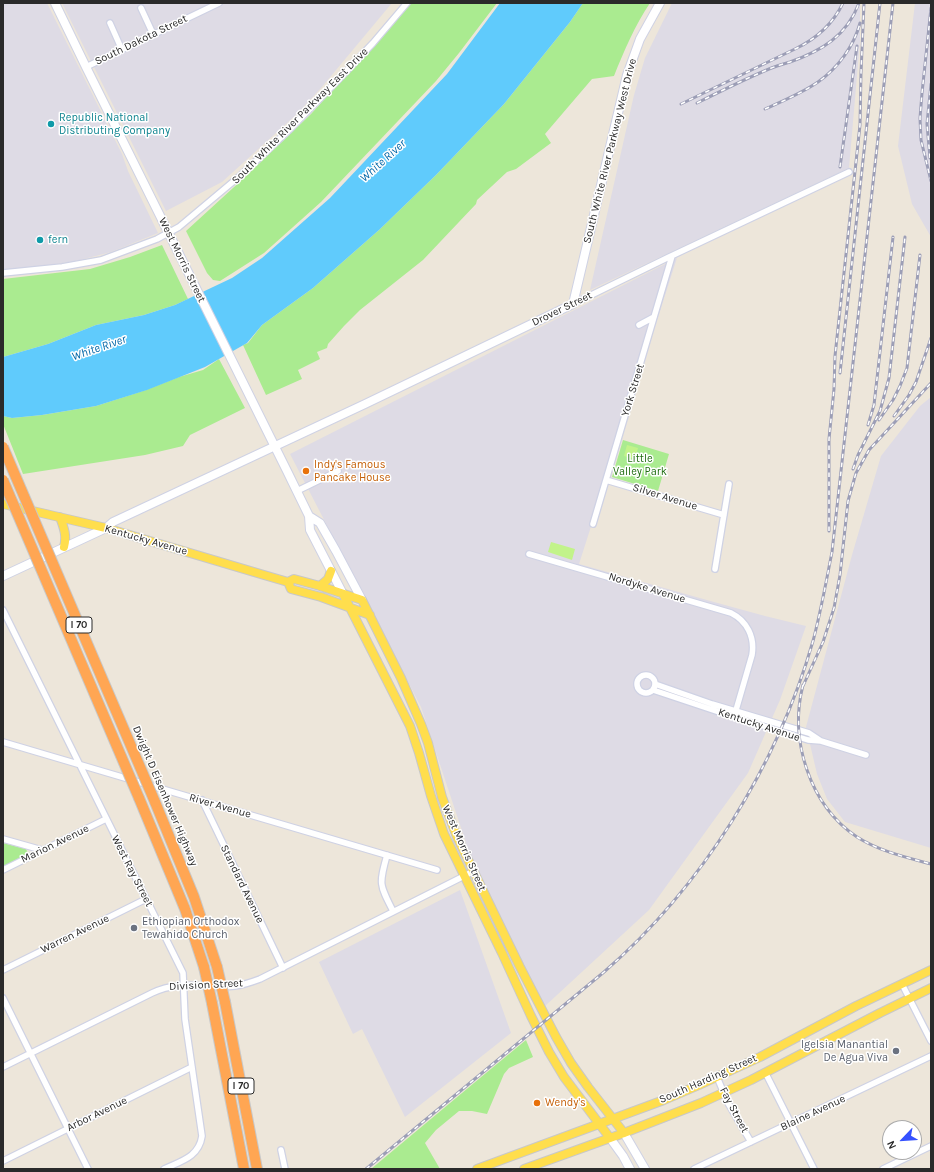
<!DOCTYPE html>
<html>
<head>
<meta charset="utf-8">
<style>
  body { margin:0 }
  #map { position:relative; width:934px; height:1172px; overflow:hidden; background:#ede6da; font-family:Karla,sans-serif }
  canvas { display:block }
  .frame { position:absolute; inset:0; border:4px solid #2a2a2a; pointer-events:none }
  .north { position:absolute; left:882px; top:1120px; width:40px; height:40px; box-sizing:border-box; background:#fff; border:1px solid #aaa; border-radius:50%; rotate:245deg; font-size:11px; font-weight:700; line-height:16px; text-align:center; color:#2a2a2a }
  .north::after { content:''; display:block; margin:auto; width:14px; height:18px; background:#3551ff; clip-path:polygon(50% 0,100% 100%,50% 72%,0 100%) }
</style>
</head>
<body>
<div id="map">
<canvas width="934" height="1172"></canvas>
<div class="frame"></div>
<div class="north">N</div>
</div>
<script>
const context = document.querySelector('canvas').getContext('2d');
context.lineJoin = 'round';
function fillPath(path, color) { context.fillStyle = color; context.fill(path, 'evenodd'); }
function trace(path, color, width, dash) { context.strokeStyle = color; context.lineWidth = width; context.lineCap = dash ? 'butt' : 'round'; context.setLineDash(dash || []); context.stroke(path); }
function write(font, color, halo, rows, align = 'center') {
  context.font = font + ' Karla,sans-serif'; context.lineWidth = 3; context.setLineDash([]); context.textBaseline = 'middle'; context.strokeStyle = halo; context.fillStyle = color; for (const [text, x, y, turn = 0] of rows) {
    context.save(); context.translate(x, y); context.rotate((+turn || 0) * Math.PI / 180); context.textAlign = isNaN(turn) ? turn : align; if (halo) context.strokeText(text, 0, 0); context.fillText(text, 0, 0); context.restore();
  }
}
fillPath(new Path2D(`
  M3,3h44l75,151 6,17 30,62 -47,19 -35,9 -73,11z
  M62,3h330l-71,85 -24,26 -75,68 -56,29z
  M672,3h188v38l-11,127 -259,122 44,-195 11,-37z
  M915,3h16v234l-19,-33 -14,-58z
  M677,258l-98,306 135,38 51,14 41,10 -26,74 -32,73 -99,137 -105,97 -76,-158 -47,-142 -131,-253z
  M931,397v451l-86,-26 -18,-23 -10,-25 -11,-47 46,-172 29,-99 39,-50z
  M460,890l51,143 -106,84 -43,-88 -9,5 -34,-72z`), '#dedbe5');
fillPath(new Path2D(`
  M411,3h86l-38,50 -23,28 -115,121 -57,51 -44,28 -7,-1 -6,-7 -21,-42 59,-54 66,-63z
  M583,3h67c-15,22 -26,48 -36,73l-22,3 -47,55 6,9 -35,26 -9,3 -30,28 -1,4 -53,56 -63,50 -16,16 -16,18 -1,4 -10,4 3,7 -22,11 4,9 -36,16 -23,-50 5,-2 14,-18 51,-37 66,-58 57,-55 68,-71 66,-82z
  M162,245l26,54 -13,6 -31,10 -48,10 -48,19 -45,13v-78l87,-10 40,-12z
  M219,359l26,49 -55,27 -7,11 -38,9 -122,19 -20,-50v-8l9,2 30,-3 54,-9 50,-16 33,-13 24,-7z
  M623,440l46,14 -11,37 -46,-14z
  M3,843l23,6 2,4 -1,2 -24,12z
  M526,1040l7,17 -24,11 -5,6 -17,40 -15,-3h-13l-23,19 -11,13 15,26h-69l109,-91z`), '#aaeb90');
fillPath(new Path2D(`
  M627,445l11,3 -3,11 -11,-3z
  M551,542l24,7 -3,11 -24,-8z`), '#c2f38a');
fillPath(new Path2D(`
  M500,3h83l-13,19 -66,82 -68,71 -57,55 -66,58 -51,37 -15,18 -42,24 -58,23 -51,16 -54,9 -30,3 -9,-2v-59l45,-13 48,-19 48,-10 31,-10 57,-27 30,-20 68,-60 117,-124z`), '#60cbfc');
const street = new Path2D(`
  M141,8l12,26
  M110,23l12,27
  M86,67l133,-64
  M3,273l59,-6 39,-7 56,-21 22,-12 62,-52 50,-47 46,-47 36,-38 34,-40
  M573,304l94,-46 182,-86
  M639,325l15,-8
  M606,480l118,35
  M297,491l41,-20
  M593,524l79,-268
  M529,554l202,59c16,8 24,24 21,42l-18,62
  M715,569l14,-85
  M3,610l180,363 2,46 17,117c-3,21 -21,25 -38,33
  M637 684a9 9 0 1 1 18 0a9 9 0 1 1-18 0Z
  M655,684l57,20 97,29 12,8
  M653,690l69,23 86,27 13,1 45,14
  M3,742l434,128
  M202,800l81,168
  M3,839l39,11
  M387,855c-8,29 -8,29 6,56
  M3,870l103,-51
  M3,970l143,-71
  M902,984l29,57
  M3,998l85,171
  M3,1067l149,-74c29,-14 53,-4 83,-7 9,-1 17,-4 25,-7l214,-108
  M765,1072l49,97
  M717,1077l11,26 23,39
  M281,1150l4,19
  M3,1161l189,-94
  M694,1169l237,-113
  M883,1169l48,-23`);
const secondary = new Path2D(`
  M55,3l31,64 201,404 22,45 1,14 33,64
  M309,516l11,7 16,28 26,49
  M3,576l103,-48 7,-6 252,-118 208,-100 54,-229 13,-36 20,-36
  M624,1133l21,36
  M610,1138l13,18 7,13`);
const primary = new Path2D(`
  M3,504l103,24 158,47 24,7 3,7 30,8 49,18
  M60,517c4,11 7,19 4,30
  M288,582l6,-3 26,7 42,14 39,78 20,46 7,19 14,54 15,40 63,130 36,70 15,26 17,24 36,46
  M320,586l8,-7 3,-8
  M343,594l67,132 9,27 12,43 13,38 58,119 29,63 18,36 15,25 46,61
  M477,1169l187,-69 35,-15 61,-28 96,-51 75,-36
  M524,1169l100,-36 77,-30 50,-23 129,-67 51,-25`);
const highway = new Path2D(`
  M139,798l46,111 19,58
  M155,802l39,95 23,70
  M225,1002l32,167
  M212,1003l32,166`);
trace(street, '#cfd2e4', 8);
trace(secondary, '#cfd2e4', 10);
trace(primary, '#c8c8c8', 10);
trace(highway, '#c8c8c8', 12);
trace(street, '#fff', 5.5);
trace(secondary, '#fff', 8);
trace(primary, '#ffde4d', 8);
trace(highway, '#ffa653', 10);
const rail = new Path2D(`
  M931,8l-9,85 -2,25 1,22 10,41
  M697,103c24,-12 48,-24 72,-34 7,-3 14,-5 21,-7 31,-11 57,-26 69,-59
  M681,104l114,-55c21,-10 38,-25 48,-46
  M765,109c18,-8 37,-16 53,-27 20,-14 36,-36 42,-59
  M930,158l-3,-34 4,-40
  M840,167l17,-121
  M840,373l40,-370
  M894,416l15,-21 7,-13 15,-44
  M879,420l14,-20 7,-14 7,-18 13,-113
  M868,425l6,-20 19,-168
  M853,469l5,-14 22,-44 9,-33 16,-141
  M829,531v-92l5,-50 1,-33 25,-231 1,-52 3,-70
  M803,685c-14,54 6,120 54,152 22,14 48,20 74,27
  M803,686l20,-44 11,-34 6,-33 8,-74 8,-28 13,-23 62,-67
  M366,1169l238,-197c98,-85 173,-206 209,-331 8,-30 13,-59 19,-89l61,-549`);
trace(rail, '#9c9eb6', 3);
trace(rail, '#fff', 1.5, [4.5]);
const highwayBridge = new Path2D(`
  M3,447l152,355
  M3,480l136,318
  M204,967l8,36
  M217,967l8,35`);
trace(highwayBridge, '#c8c8c8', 12, []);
trace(highwayBridge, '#ffa653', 10);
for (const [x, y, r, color] of [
  [51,124,4,"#0f9aa8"],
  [40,240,4,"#0f9aa8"],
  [306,471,4,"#e8710a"],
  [134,928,4,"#6b7280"],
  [896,1051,4,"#6b7280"],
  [537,1103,4,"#e8710a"]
]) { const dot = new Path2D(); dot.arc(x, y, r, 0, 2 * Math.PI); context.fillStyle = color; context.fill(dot); trace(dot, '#fff', 1.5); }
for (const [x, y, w] of [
  [79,625,26],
  [241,1086,26]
]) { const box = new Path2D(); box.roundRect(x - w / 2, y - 8, w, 16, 3); context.fillStyle = '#fff'; context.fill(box); trace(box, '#2a2a2a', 1); }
write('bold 10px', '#2a2a2a', null, [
  ["I 70",79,625],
  ["I 70",241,1086]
]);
write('11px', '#2a2a2a', '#fff', [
  ["South Dakota Street",141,40,-26],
  ["South White River Parkway East Drive",300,116,-45],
  ["South White River Parkway West Drive",610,151,-76],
  ["West Morris Street",182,260,64],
  ["Drover Street",562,309,-26],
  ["York Street",633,390,-73],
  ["Silver Avenue",665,497,17],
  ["Kentucky Avenue",146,540,16],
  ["Nordyke Avenue",647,588,17],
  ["Kentucky Avenue",759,725,18],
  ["Dwight D Eisenhower Highway",165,796,67],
  ["River Avenue",220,806,16],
  ["Marion Avenue",55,844,-26],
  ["West Morris Street",464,848,66],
  ["West Ray Street",132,871,63],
  ["Standard Avenue",242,884,64],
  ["Warren Avenue",75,934,-26],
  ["Division Street",206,985,-3],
  ["South Harding Street",708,1079,-24],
  ["Fay Street",734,1110,62],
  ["Blaine Avenue",813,1113,-25],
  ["Arbor Avenue",97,1114,-26]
]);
write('11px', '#0d838f', '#fff', [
  ["Republic National",59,118],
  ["Distributing Company",59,131],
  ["fern",48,240]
], 'left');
write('11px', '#216e12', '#fff', [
  ["Little",640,459],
  ["Valley Park",640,472]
]);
write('11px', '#c56008', '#fff', [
  ["Indy's Famous",314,465],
  ["Pancake House",314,478],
  ["Wendy's",545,1103]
], 'left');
write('11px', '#5b616d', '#fff', [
  ["Ethiopian Orthodox",142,922],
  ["Tewahido Church",142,935],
  ["Igelsia Manantial",888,1045,"right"],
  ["De Agua Viva",888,1058,"right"]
], 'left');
write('italic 12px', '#0066a7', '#fff', [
  ["White River",383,161,-42],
  ["White River",99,348,-19]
]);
</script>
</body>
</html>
